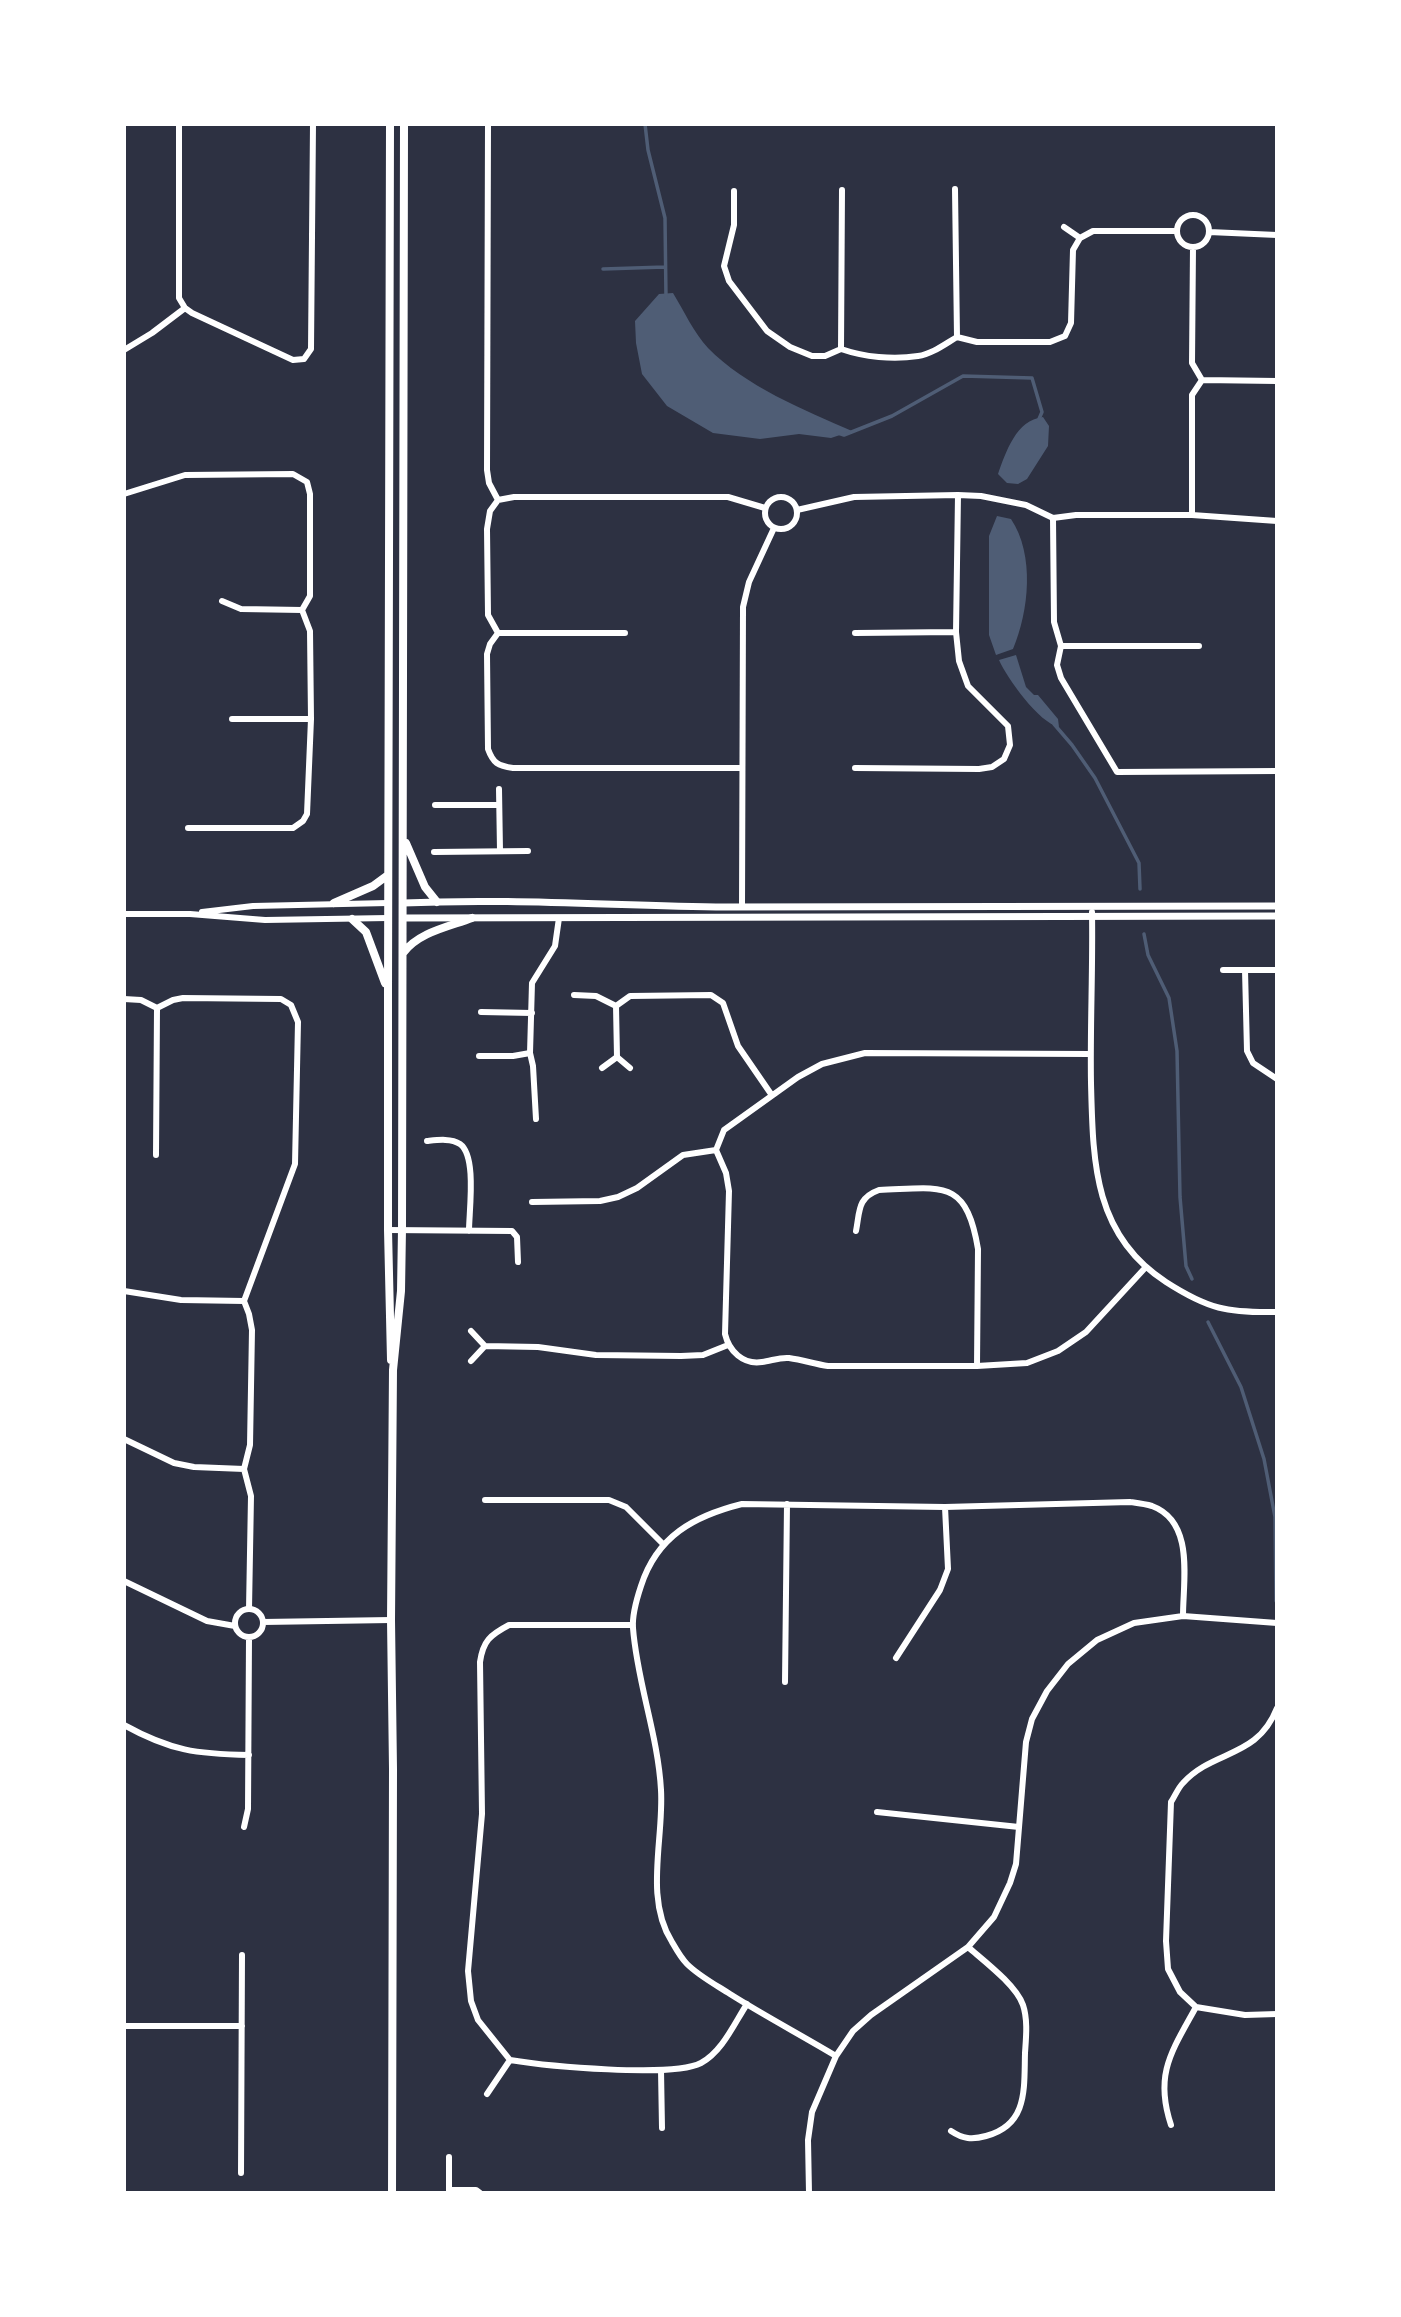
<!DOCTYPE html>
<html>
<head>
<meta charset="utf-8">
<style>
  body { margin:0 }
  #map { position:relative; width:1401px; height:2317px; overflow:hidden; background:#2d3142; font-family:Helvetica,sans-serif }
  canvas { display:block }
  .frame { position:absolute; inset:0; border:126px solid #fff; pointer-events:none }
</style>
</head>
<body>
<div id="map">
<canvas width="1401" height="2317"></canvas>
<div class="frame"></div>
</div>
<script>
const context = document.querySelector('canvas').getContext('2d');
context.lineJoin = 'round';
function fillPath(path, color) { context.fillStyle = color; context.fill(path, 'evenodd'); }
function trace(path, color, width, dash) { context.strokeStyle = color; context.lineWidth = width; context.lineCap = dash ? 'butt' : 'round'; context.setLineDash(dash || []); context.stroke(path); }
fillPath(new Path2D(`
  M673,293c11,18 21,40 35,55 37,38 96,62 144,83l-21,7 -32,-4 -39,5 -47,-6 -46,-27 -25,-32 -6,-31 -1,-22 24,-27z
  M1043,417l6,9 -1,20 -21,33 -9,5 -11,-1 -9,-9c8,-22 18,-54 45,-57z
  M997,516l14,3c24,36 18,92 2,130l-17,6 -7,-20v-99z
  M1016,655l10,32 8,8h4l20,24 1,8c-20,-4 -52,-49 -60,-67z`), '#4f5d75');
trace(new Path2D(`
  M645,124l3,26 17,68 1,80
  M603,269l62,-2
  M838,433l6,2 48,-19 71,-40 69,2 10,34 -3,7
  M1054,724l18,21 23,33 44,85 1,26
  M1144,934l4,21 21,43 8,53 3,146 6,69 6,13
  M1208,1322l33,65 23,72 11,58 1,84`), '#4f5d75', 3.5);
trace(new Path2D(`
  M179,124v174l6,10 7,5 101,47 11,-1 7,-10 2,-225
  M488,124l-1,346 2,13 9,17
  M955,189l2,148
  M734,191v34l-10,41 5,15 38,50 23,16 22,9h13l16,-7
  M1177 231a16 16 0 1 1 32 0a16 16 0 1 1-32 0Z
  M1064,227l16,11
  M1209,232l68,3
  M841,349c23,8 52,11 77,7 14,-2 27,-12 39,-19l20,5h73l15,-6 6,-13 2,-73 7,-12 13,-7h84
  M841,349l1,-159
  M124,350l28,-17 33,-25
  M1202,380l75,1
  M124,494l61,-19 108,-1 14,8 3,12v102l-8,14 8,21 1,88 -4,95 -4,7 -10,7h-105
  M765 513a16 16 0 1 1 32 0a16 16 0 1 1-32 0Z
  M797,510l57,-13 104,-2 23,1 45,9 27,13 23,-3h116l85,6
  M1192,515v-120l10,-15 -10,-17 1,-116
  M1053,518l1,104 7,24 -4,19 4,13 56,94 160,-1
  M222,601l19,8 61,1
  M498,633h127
  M855,633l101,-1
  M1061,646h138
  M232,719h79
  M742,768h-229c-15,-2 -20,-5 -25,-19l-1,-95 3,-10 8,-11 -10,-18 -1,-86 3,-18 8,-11 16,-3h214l37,11
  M855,768l124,1 13,-2 12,-8 6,-14 -2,-19 -40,-40 -9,-25 -3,-29 2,-137
  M499,789l1,62
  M435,805h64
  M434,852l94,-1
  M742,907l1,-300 6,-25 25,-54
  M202,912l51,-6 135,-3
  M1092,912c1,57 -2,114 -1,171 2,78 2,152 75,199 42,27 61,31 111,30
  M124,914h66l75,6 123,-2
  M1223,970h54
  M1245,970l2,81 6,12 24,16
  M574,995l22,1 20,10 14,-10 81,-1 12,8 15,43 33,48
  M124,999l17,1 16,8 16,-8 10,-2 98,1 10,6 7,17 -3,142 -51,137 5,13 3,16 -2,115 -6,24 7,27 -2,113
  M616,1006l1,51 13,11
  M481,1012l51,1
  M1090,1054l-225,-1 -43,11 -24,13 -74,53 -8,20 10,23 3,18 -4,143c4,17 18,31 37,28 9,-1 18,-5 27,-4 14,2 26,6 39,8h149l50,-3 31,-12 28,-19 59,-64
  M479,1056h34l17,-3
  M602,1068l15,-11
  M536,1119l-3,-53 -3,-13 2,-70 23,-37 4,-28
  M427,1141c10,-1 24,-3 33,3 17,12 9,67 9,87
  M156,1155l1,-147
  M532,1202l68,-1 18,-4 19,-9 46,-33 33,-5
  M388,1230l124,1 5,6 1,25
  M856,1231c4,-20 1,-33 23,-41 62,-2 87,-13 99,59l-1,117
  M124,1291l57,9 63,1
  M471,1331l14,15
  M471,1361l14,-15 53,1 58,8 85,1 22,-1 25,-10
  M124,1439l50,24 20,4 50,2
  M485,1500h124l17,7 37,37
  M124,1581l83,40 28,5
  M235 1623a14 14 0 1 1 28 0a14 14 0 1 1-28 0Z
  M263,1622l128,-2
  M633,1625h-124c-19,10 -26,16 -29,37l2,152 -14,157 3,30 7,19 32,40c36,6 162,18 191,3 21,-11 33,-39 46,-59
  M896,1658l44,-68 8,-21 -3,-62
  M785,1682l2,-178
  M1277,1708c-20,51 -63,41 -94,75 -5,5 -8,13 -12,19l-5,139 2,28 12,23 16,15 49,8 32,-1
  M124,1725c47,26 73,29 125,30
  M877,1812l142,15
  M244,1827l4,-18 1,-171
  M124,2026h118
  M836,2056c-35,-21 -71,-40 -106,-62 -14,-9 -31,-18 -43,-30 -6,-6 -11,-15 -15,-22 -28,-44 -8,-103 -11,-152 -3,-55 -24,-108 -28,-162 -1,-13 4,-30 8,-42 16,-50 53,-70 101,-82l203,3 185,-5c7,1 15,2 22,4 43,16 31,74 31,110
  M661,2070l1,58
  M487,2094l23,-34
  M1171,2125c-17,-51 1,-74 25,-118
  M951,2131c12,8 21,9 35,5 42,-11 38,-47 39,-83 1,-15 3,-33 -2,-48 -7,-20 -39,-44 -55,-58
  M449,2157v36
  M241,2173l1,-218
  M449,2190h27l4,3
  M809,2193l-1,-53 4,-28 24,-56 17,-25 18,-16 97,-68 26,-30 16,-34 6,-19 10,-122 6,-23 15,-28 21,-27 29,-24 37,-17 49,-7 94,7`), '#fff', 6);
trace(new Path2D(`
  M403,903c107,-5 215,3 323,4 183,1 367,-1 551,-1
  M403,918l874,-2`), '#fff', 7);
trace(new Path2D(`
  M390,124l-2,865v241l3,130
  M406,843l19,44 12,15
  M334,903l39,-17 15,-11
  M352,919l14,13 19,51
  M403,953c16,-21 45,-26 69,-35
  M392,2193l1,-424 -2,-149 2,-250 8,-79 1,-62 2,-1105`), '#fff', 8);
</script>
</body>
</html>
